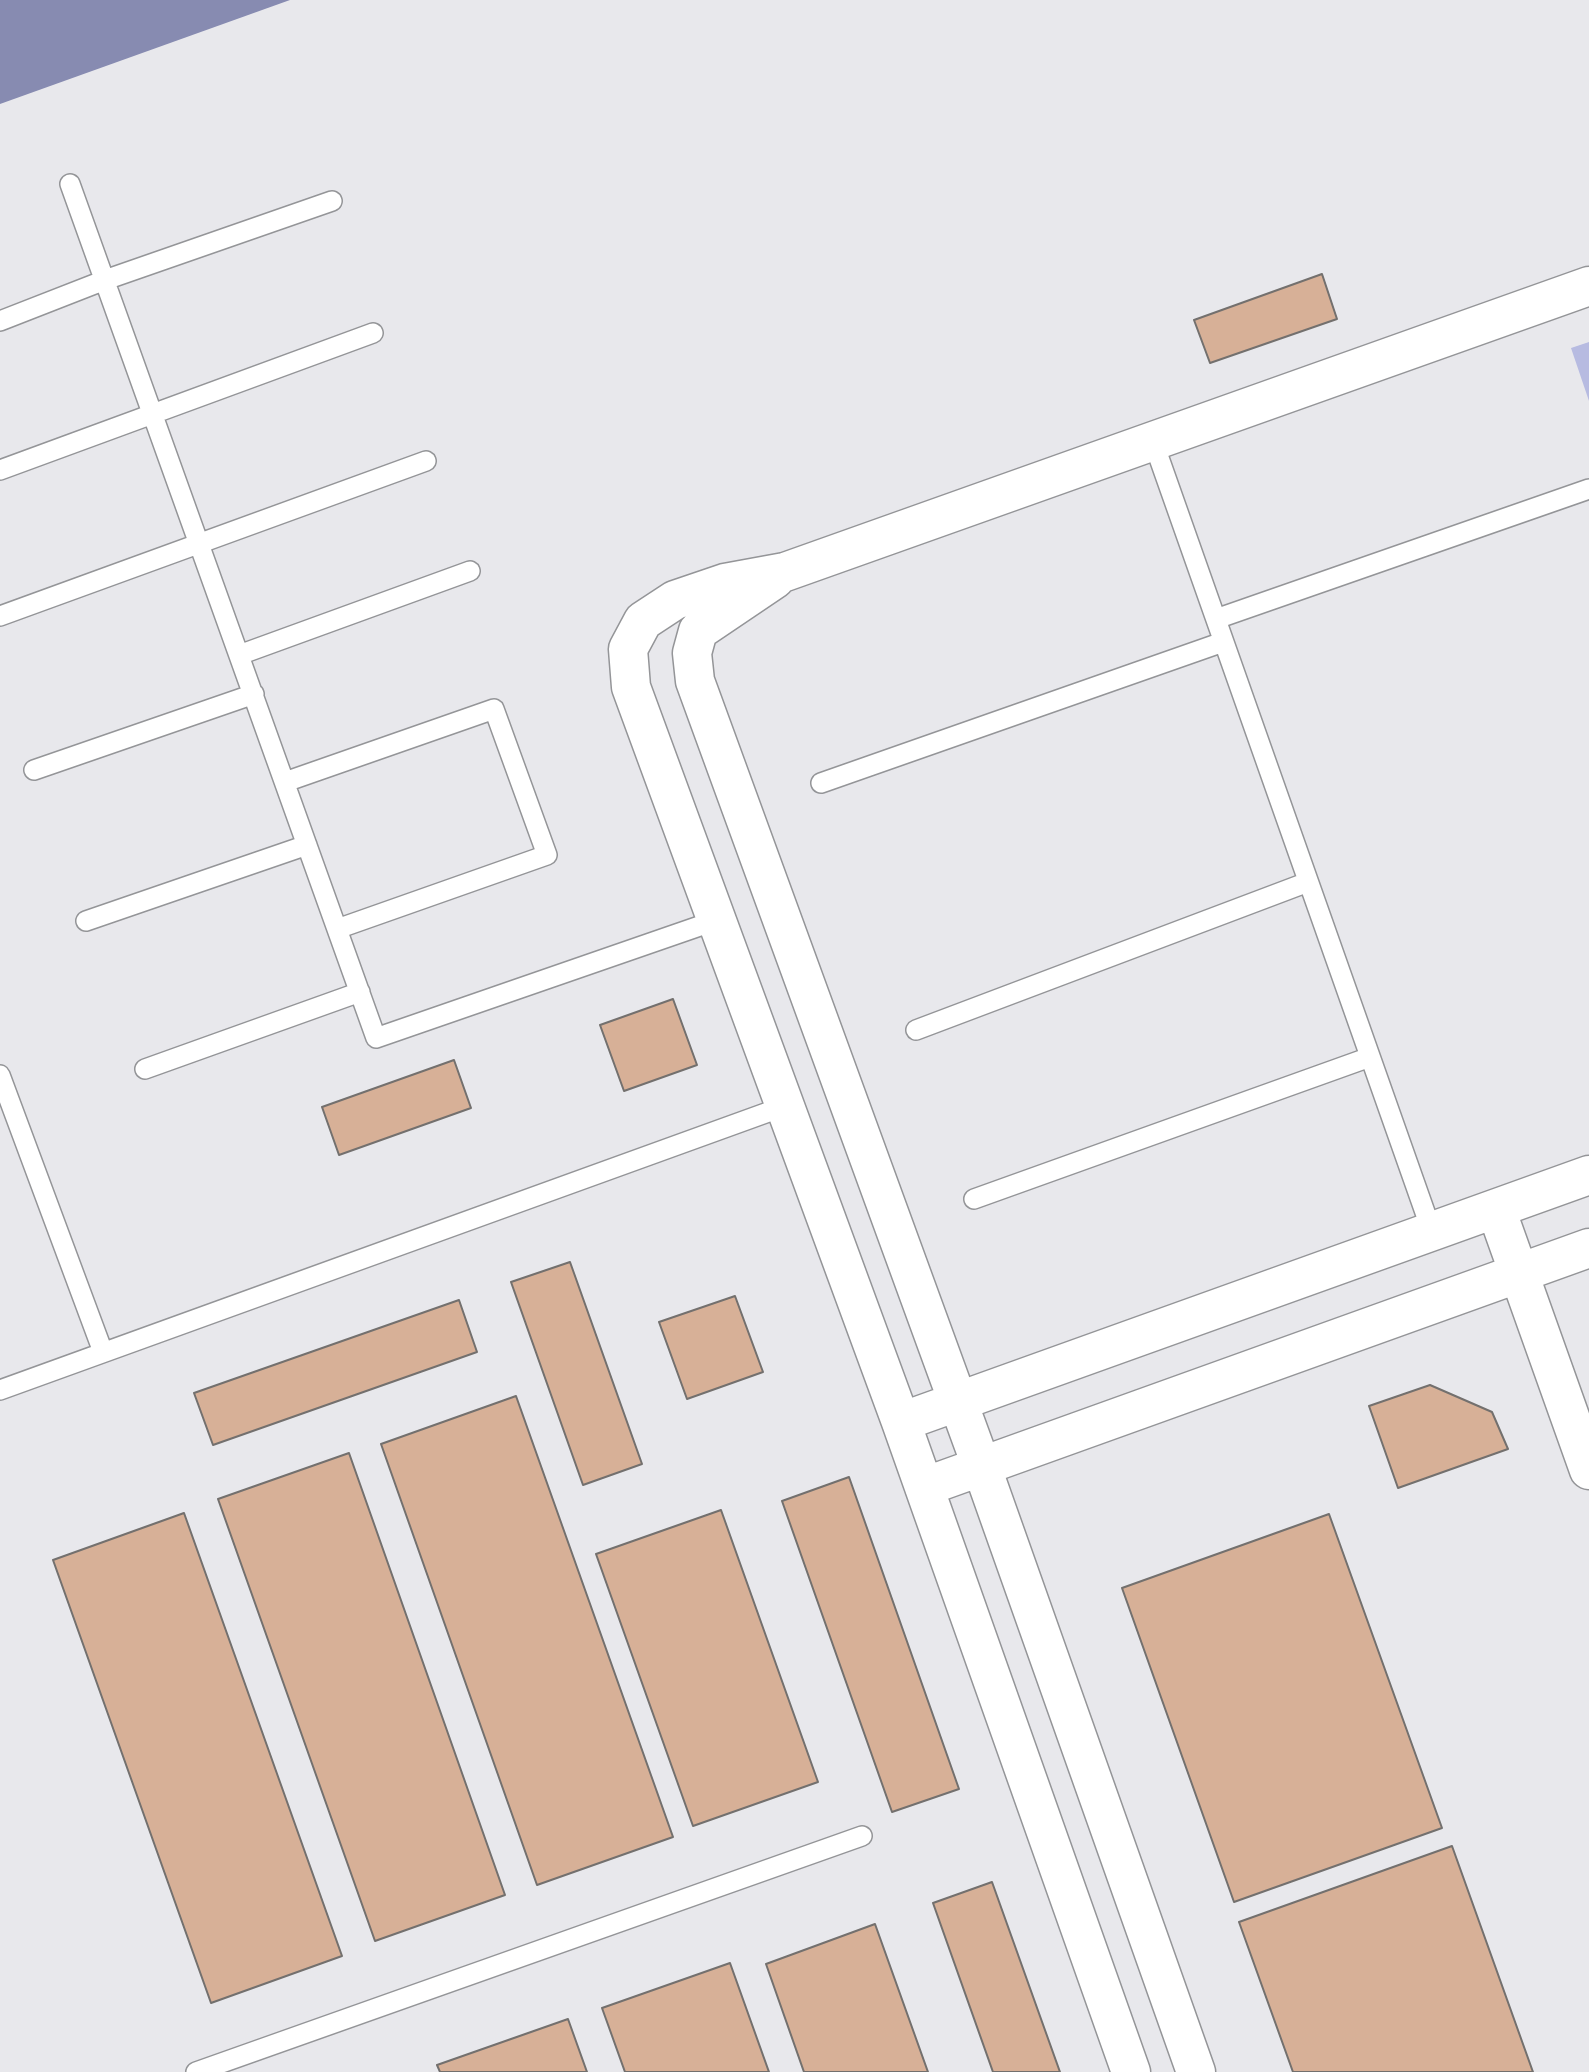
<!DOCTYPE html>
<html>
<head>
<meta charset="utf-8">
<style>
  body { margin:0 }
  canvas { display:block; background:#e8e8ec }
</style>
</head>
<body>
<canvas width="1589" height="2072"></canvas>
<script>
const context = document.querySelector('canvas').getContext('2d');
context.lineJoin = 'round';
function fillPath(path, color) { context.fillStyle = color; context.fill(path, 'evenodd'); }
function trace(path, color, width, dash) { context.strokeStyle = color; context.lineWidth = width; context.lineCap = dash ? 'butt' : 'round'; context.setLineDash(dash || []); context.stroke(path); }
fillPath(new Path2D(`
  M1589,342v59l-18,-53z`), '#b7bbe1');
fillPath(new Path2D(`
  M0,0h290l-290,104z`), '#878bb1');
const building = new Path2D(`
  M1322,274l15,45 -127,44 -16,-43z
  M673,999l24,66 -73,26 -24,-66z
  M454,1060l17,48 -132,47 -17,-48z
  M570,1262l72,202 -59,21 -72,-203z
  M735,1296l28,76 -76,27 -28,-77z
  M459,1300l18,52 -264,93 -19,-52z
  M1430,1385l62,27 16,37 -110,39 -29,-82z
  M516,1396l157,441 -136,48 -156,-441z
  M349,1453l156,442 -130,46 -157,-442z
  M849,1477l110,312 -67,23 -110,-311z
  M721,1510l97,272 -125,44 -97,-272z
  M184,1513l158,443 -131,47 -158,-443z
  M1329,1514l113,314 -208,74 -112,-314z
  M1452,1846l81,226h-240l-54,-150z
  M992,1882l68,190h-67l-60,-169z
  M875,1924l53,148h-124l-38,-108z
  M730,1963l39,109h-144l-23,-64z
  M568,2019l19,53h-147l-3,-7z`);
fillPath(building, '#d7b097');
trace(building, '#73706e', 2);
const service = new Path2D(`
  M70,184l306,854 341,-118
  M0,321l105,-41 227,-79
  M1153,441l279,791
  M0,470l373,-137
  M0,616l426,-155
  M1216,619l373,-130
  M239,655l231,-84
  M34,770l220,-76
  M285,782l209,-73 53,146 -210,74
  M821,783l402,-141
  M86,921l221,-76
  M916,1030l392,-148
  M145,1069l215,-77
  M0,1075l103,277
  M974,1199l396,-142
  M0,1390l785,-284
  M196,2072l666,-236`);
const tertiary = new Path2D(`
  M775,579l-77,52 -6,22 3,28 286,784 215,607
  M1496,1209l93,261
  M901,1422l688,-247
  M924,1487l665,-239
  M1131,2072l-230,-650 -270,-735 -3,-38 15,-28 32,-21 50,-17 60,-11 804,-286`);
trace(service, '#949598', 22);
trace(tertiary, '#949598', 41);
trace(service, '#fff', 19);
trace(tertiary, '#fff', 38);
</script>
</body>
</html>
